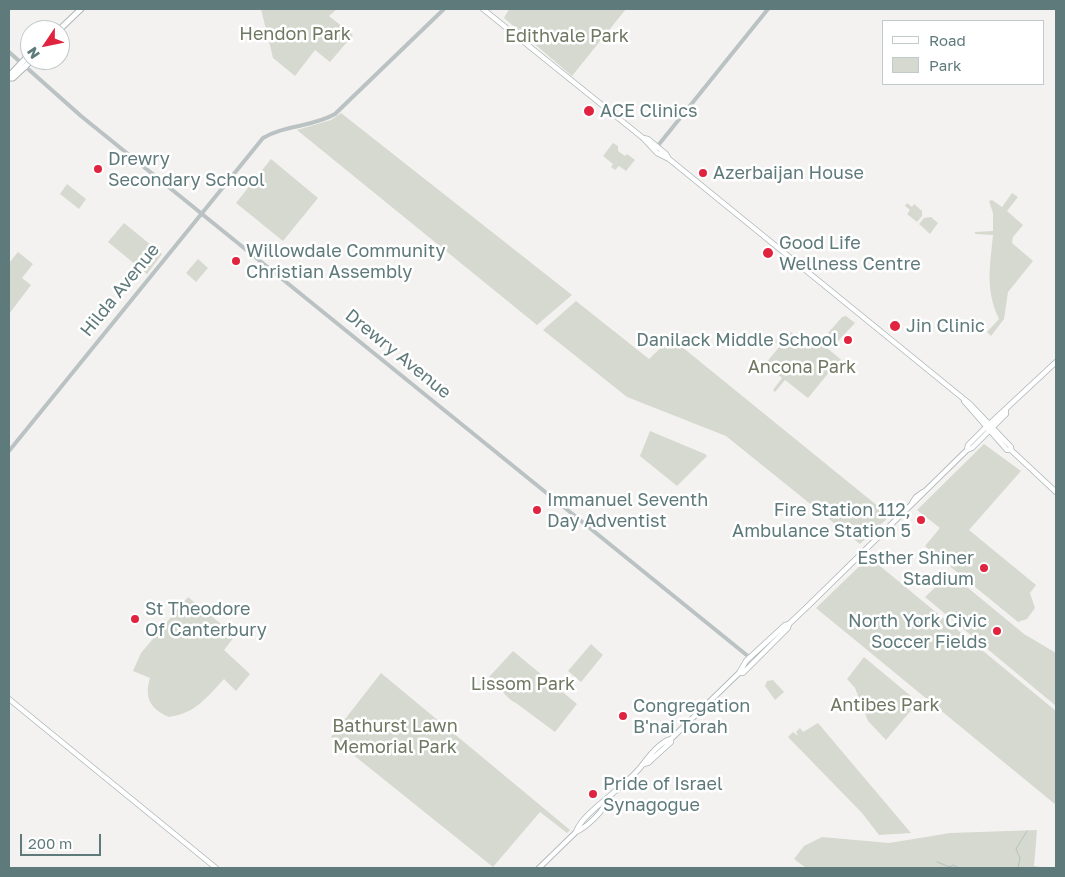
<!DOCTYPE html>
<html>
<head>
<meta charset="utf-8">
<style>
  body { margin:0 }
  #map { position:relative; width:1065px; height:877px; overflow:hidden; background:#f4f2f0; font-family:"Golos Text",sans-serif }
  canvas { display:block }
  .frame { position:absolute; inset:0; border:10px solid #5f7a7b; pointer-events:none }
  .legend { position:absolute; left:882px; top:20px; width:162px; height:65px; box-sizing:border-box; background:#fff; border:1px solid #bfcaca; margin:0; padding:6px 9px; list-style:none; font-size:15px; color:#5f7a7b }
  .legend li { display:flex; align-items:center; gap:10px; height:25px }
  .legend b { width:25px; border:1px solid #bfcaca }
  .north { position:absolute; left:20px; top:20px; width:50px; height:50px; box-sizing:border-box; background:#fff; border:1px solid #bfcaca; border-radius:50%; rotate:236deg; font-size:14px; font-weight:700; line-height:20px; text-align:center; color:#5f7a7b }
  .north::after { content:''; display:block; margin:auto; width:18px; height:22px; background:#e0233f; clip-path:polygon(50% 0,100% 100%,50% 72%,0 100%) }
  .scale { position:absolute; left:20px; top:834px; width:81px; height:22px; box-sizing:border-box; border:2px solid #5f7a7b; border-top:0; padding-left:6px; font-size:15px; line-height:18px; white-space:nowrap; color:#5f7a7b; -webkit-text-stroke:4px #fff; paint-order:stroke }
</style>
</head>
<body>
<div id="map">
<canvas width="1065" height="877"></canvas>
<div class="frame"></div>
<ul class="legend">
<li><b style="height:6px;background:#fff"></b>Road</li>
<li><b style="height:14px;background:#d6d9cf"></b>Park</li>
</ul>
<div class="north">N</div>
<div class="scale">200 m</div>
</div>
<script>
const context = document.querySelector('canvas').getContext('2d');
context.lineJoin = 'round';
function fillPath(path, color) { context.fillStyle = color; context.fill(path, 'evenodd'); }
function trace(path, color, width, dash) { context.strokeStyle = color; context.lineWidth = width; context.lineCap = dash ? 'butt' : 'round'; context.setLineDash(dash || []); context.stroke(path); }
function write(font, color, halo, rows, align = 'center') {
  context.font = font + ' "Golos Text",sans-serif'; context.lineWidth = 5; context.setLineDash([]); context.textBaseline = 'middle'; context.strokeStyle = halo; context.fillStyle = color; for (const [text, x, y, turn = 0] of rows) {
    context.save(); context.translate(x, y); context.rotate((+turn || 0) * Math.PI / 180); context.textAlign = isNaN(turn) ? turn : align; if (halo) context.strokeText(text, 0, 0); context.fillText(text, 0, 0); context.restore();
  }
}
fillPath(new Path2D(`
  M261,9h76l-8,7 24,19 -23,27 -15,-12 -20,26 -22,-18z
  M509,9h117l-54,67 -68,-58z
  M341,113l231,182 -35,30 -240,-195 34,-10z
  M613,143l5,3v5l7,5 2,-2 8,6 -9,11 -7,-5 -4,4 -4,-3 2,-3 -10,-8z
  M271,159l47,39 -35,43 -47,-38z
  M67,184l19,15 -7,10 -19,-15z
  M1012,193l6,4 -11,14 16,14 -10,12 -1,6 21,18 -25,31 -4,27 -13,17 -4,-4 12,-13c-14,-30 -9,-51 -6,-84l-18,-1v-2l18,-1v-18l-4,-12 3,-1 10,7z
  M907,203l5,4 2,-3 8,7v5l-5,6 -10,-8 3,-4 -5,-4z
  M931,217l7,6 -8,11 -11,-10 5,-6z
  M124,223l38,31 -15,20 -39,-32z
  M18,252l15,12 -11,14 9,7 -22,29v-51z
  M198,259l10,9 -12,14 -10,-9z
  M576,301l73,58 22,-21 219,178 -30,28 -134,-108 -99,-39 -84,-67z
  M846,316l9,7 -17,18 -10,-8 14,-16z
  M791,332l18,15 10,-11 3,2 -2,4 32,27 -5,5 -12,-9 -27,33 -23,-18 -10,12 -2,-2 9,-12 -17,-14 15,-18 -12,-9 2,-2 11,9z
  M650,431l55,23 2,2 -30,30 -37,-30z
  M984,444l37,27 -52,59 67,55 -6,8 5,15 -8,11 -9,3 -93,-76 15,-18 -23,-18z
  M869,557l187,154v94l-240,-197z
  M950,573l74,61 32,19v53l-131,-109z
  M188,597l33,27 4,-1 6,5 -1,4 5,4 -11,14 26,24 -14,17 -12,-12c-18,19 -28,34 -55,38 -19,-8 -25,-20 -19,-39l-17,-7 8,-18z
  M591,644l12,11 -22,27 -13,-11z
  M513,651l64,53 -22,28 -39,-29c-10,-4 -18,-19 -27,-26z
  M864,657l54,45 -32,38 -18,-19 -13,-33 -8,-9z
  M381,673l189,157 -3,3 -27,-21 -47,55 -162,-130z
  M773,680l11,12 -9,8 -10,-14 2,-5z
  M818,723l93,110 -32,2 -17,-22 -74,-76 5,-5 5,4 -2,-4 4,-4 3,4z
  M1037,830l-3,36 13,2h-241l-12,-9 10,-13 18,-9 67,6 61,-10z`), '#d6d9cf');
trace(new Path2D(`
  M937,862l13,5
  M948,868l5,-3 6,3
  M1018,868l2,-10 -4,-9 11,-18`), '#b1c3c1', 1);
const secondary = new Path2D(`
  M483,9l160,129 14,15 12,6
  M643,138l5,1 18,15 3,5 301,245 41,43v3
  M964,401l43,49h4l45,42
  M967,450l1,-5 15,-15 73,-68
  M912,503l4,-6 7,-5
  M739,673h4l45,-45 1,-4
  M9,699l207,169
  M643,764l5,-1 23,-21v-3l68,-66 7,-12 39,-36 4,-1 19,-18 159,-156 5,-2 34,-34v-4
  M576,832c6,-20 53,-47 67,-68 6,-8 18,-23 28,-25
  M539,868l37,-36c11,-5 28,-21 31,-32`);
const primary = new Path2D(`
  M59,30l22,-21
  M9,76l21,-22
  M9,78h4l19,-18`);
trace(secondary, '#aab5b6', 6);
trace(primary, '#aeb6b7', 7);
trace(new Path2D(`
  M9,52l72,64 673,545
  M656,148l112,-139
  M9,451l254,-313c21,-13 50,-11 72,-24l109,-105`), '#bac2c3', 4);
trace(secondary, '#fff', 4.5);
trace(primary, '#fff', 5);
for (const [x, y, r, color] of [
  [589,111,6,"#e0233f"],
  [98,169,5,"#e0233f"],
  [703,173,5,"#e0233f"],
  [768,253,6,"#e0233f"],
  [236,261,5,"#e0233f"],
  [895,326,6,"#e0233f"],
  [848,340,5,"#e0233f"],
  [537,510,5,"#e0233f"],
  [921,520,5,"#e0233f"],
  [984,568,5,"#e0233f"],
  [135,619,5,"#e0233f"],
  [997,631,5,"#e0233f"],
  [623,716,5,"#e0233f"],
  [593,794,5,"#e0233f"]
]) { const dot = new Path2D(); dot.arc(x, y, r, 0, 2 * Math.PI); context.fillStyle = color; context.fill(dot); trace(dot, '#fff', 2); }
write('18px', '#6f7862', '#fff', [
  ["Hendon Park",295,34],
  ["Edithvale Park",567,36],
  ["Ancona Park",802,367],
  ["Lissom Park",523,684],
  ["Antibes Park",885,705],
  ["Bathurst Lawn",395,726],
  ["Memorial Park",395,747]
]);
write('18px', '#5f7a7b', '#fff', [
  ["ACE Clinics",600,111],
  ["Drewry",108,159],
  ["Secondary School",108,180],
  ["Azerbaijan House",713,173],
  ["Good Life",779,243],
  ["Wellness Centre",779,264],
  ["Willowdale Community",246,251],
  ["Christian Assembly",246,272],
  ["Jin Clinic",906,326],
  ["Danilack Middle School",838,340,"right"],
  ["Immanuel Seventh",547,500],
  ["Day Adventist",547,521],
  ["Fire Station 112,",911,510,"right"],
  ["Ambulance Station 5",911,531,"right"],
  ["Esther Shiner",974,558,"right"],
  ["Stadium",974,579,"right"],
  ["St Theodore",145,609],
  ["Of Canterbury",145,630],
  ["North York Civic",987,621,"right"],
  ["Soccer Fields",987,642,"right"],
  ["Congregation",633,706],
  ["B'nai Torah",633,727],
  ["Pride of Israel",603,784],
  ["Synagogue",603,805]
], 'left');
write('18px', '#5f7a7b', '#fff', [
  ["Hilda Avenue",120,290,-51],
  ["Drewry Avenue",398,354,39]
]);
</script>
</body>
</html>
